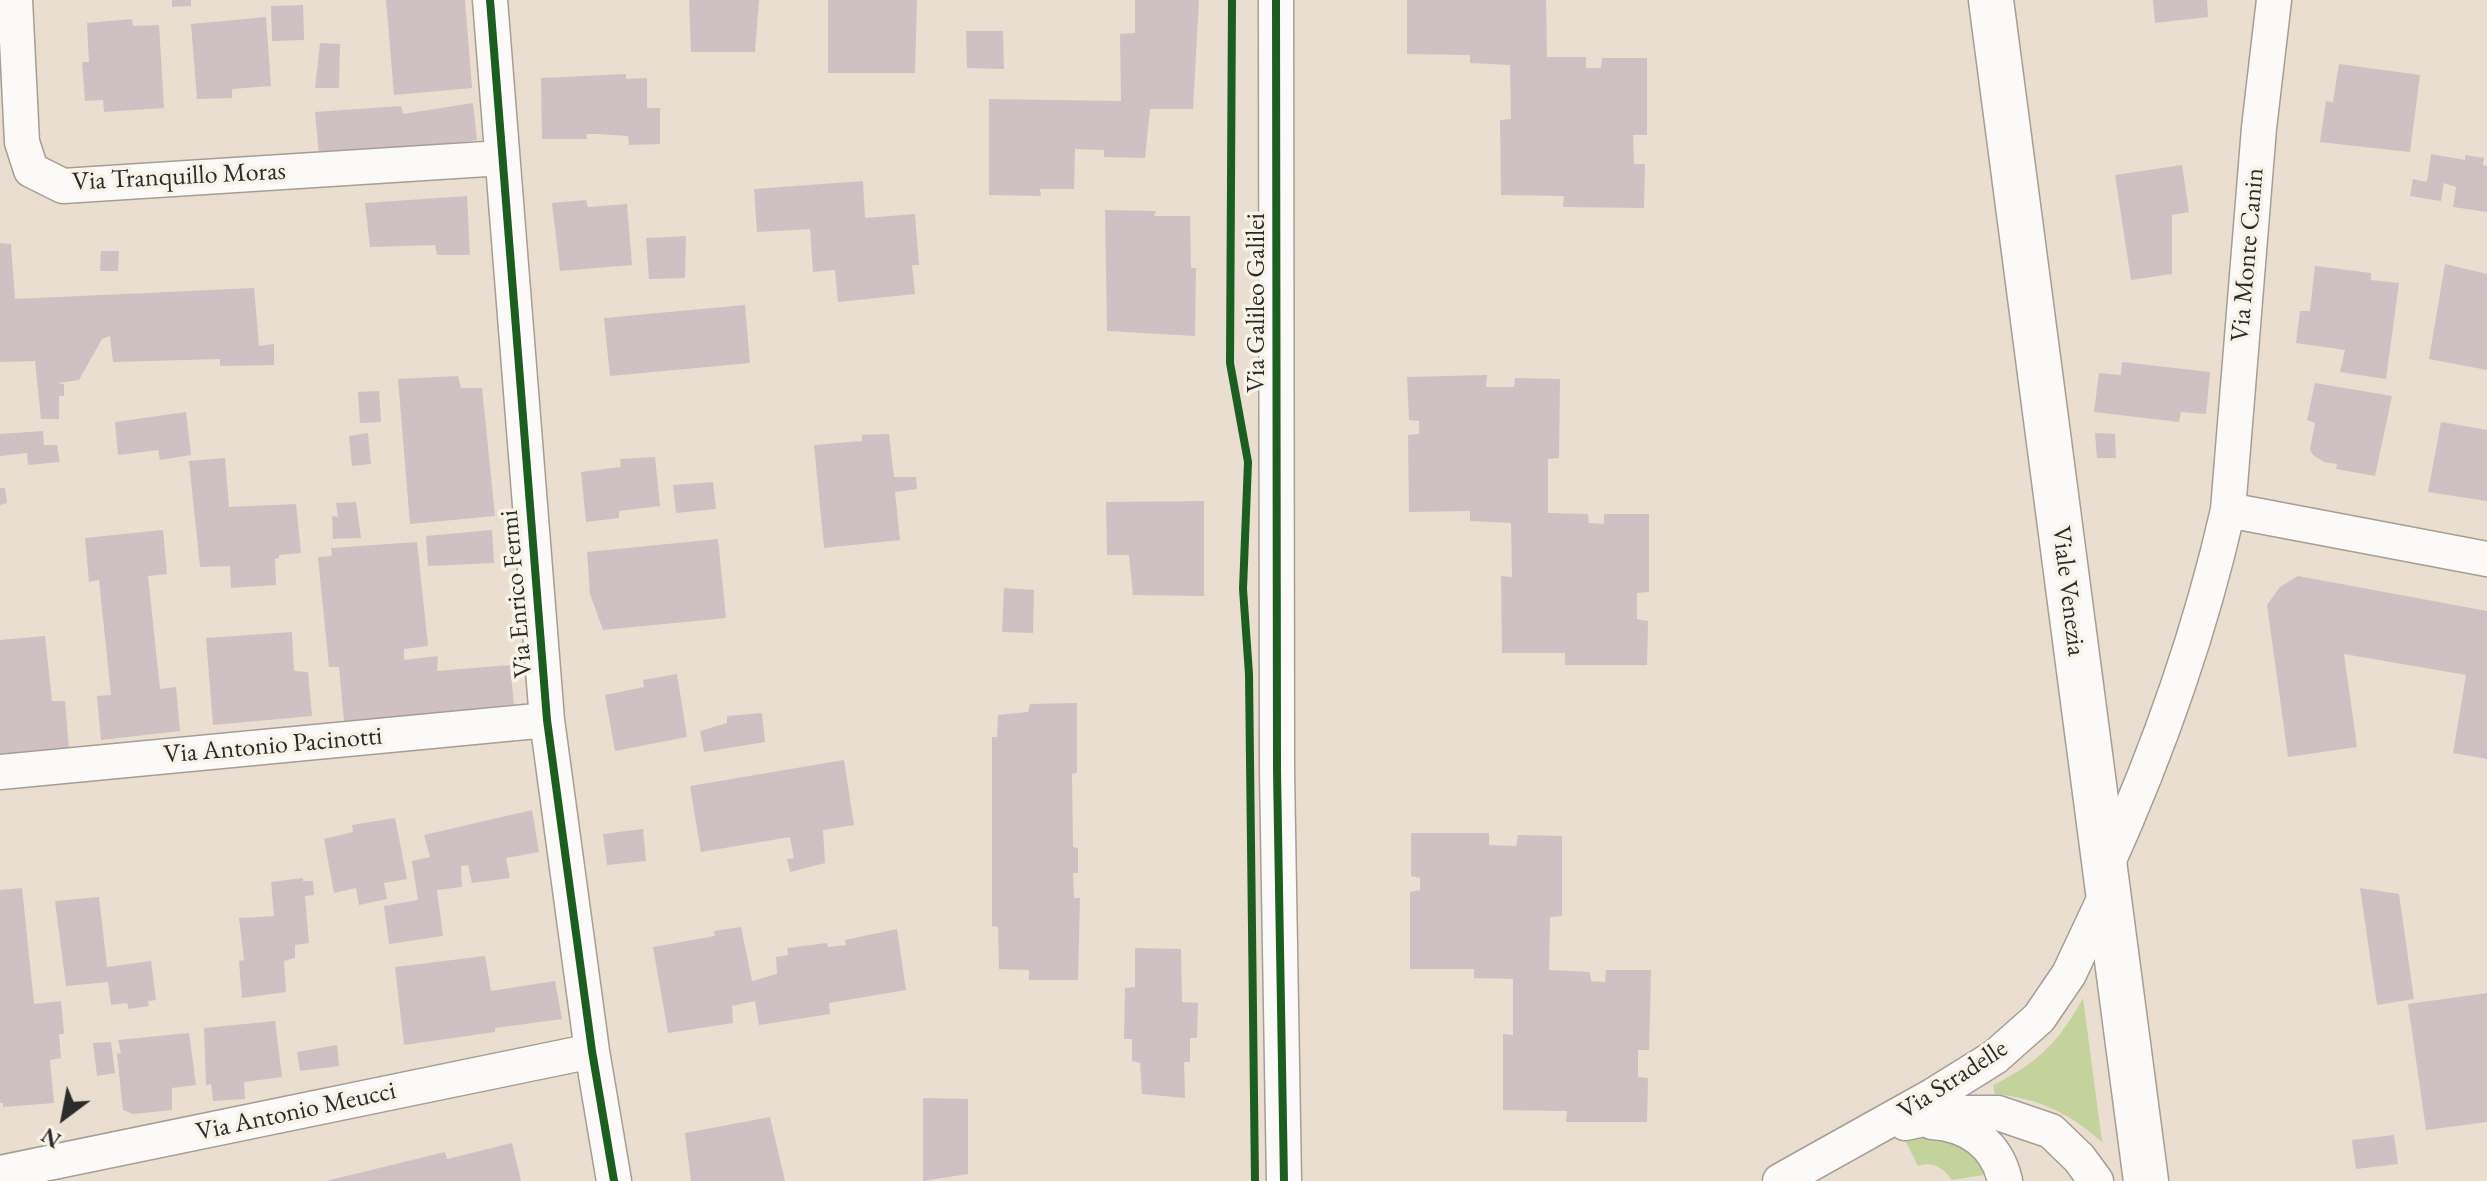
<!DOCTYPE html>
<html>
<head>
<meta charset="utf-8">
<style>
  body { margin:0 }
  #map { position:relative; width:2487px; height:1181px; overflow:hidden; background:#e9decf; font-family:"EB Garamond",serif }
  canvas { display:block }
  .north { position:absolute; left:24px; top:1077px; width:80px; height:80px; -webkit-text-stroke:6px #f7f3e8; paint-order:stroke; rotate:212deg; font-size:22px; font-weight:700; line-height:32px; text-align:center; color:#2b2b2b }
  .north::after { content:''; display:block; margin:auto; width:28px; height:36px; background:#2b2b2b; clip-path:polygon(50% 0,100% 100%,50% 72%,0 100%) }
</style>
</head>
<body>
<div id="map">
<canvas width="2487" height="1181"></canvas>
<div class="north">N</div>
</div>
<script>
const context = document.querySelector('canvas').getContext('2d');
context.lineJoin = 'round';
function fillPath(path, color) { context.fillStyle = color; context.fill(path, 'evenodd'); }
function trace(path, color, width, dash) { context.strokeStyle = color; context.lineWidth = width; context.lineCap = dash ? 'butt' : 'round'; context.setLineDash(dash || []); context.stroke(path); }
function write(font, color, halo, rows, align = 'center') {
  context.font = font + ' "EB Garamond",serif'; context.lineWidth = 7; context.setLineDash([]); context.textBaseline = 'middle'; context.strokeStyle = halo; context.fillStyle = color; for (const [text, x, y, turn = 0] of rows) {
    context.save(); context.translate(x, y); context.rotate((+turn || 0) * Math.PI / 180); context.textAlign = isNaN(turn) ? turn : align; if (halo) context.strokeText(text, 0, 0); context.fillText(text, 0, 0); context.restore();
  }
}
fillPath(new Path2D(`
  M2083,998l19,144c-35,-30 -61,-43 -107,-48l-2,-9c45,-22 66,-43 90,-87z
  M1903,1136c36,0 67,-1 81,39l-32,5c-9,-12 -19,-19 -34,-14z`), '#c4d29b');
fillPath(new Path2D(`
  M172,0h19v6l-19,1z
  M386,0h79l7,88 -78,7z
  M689,0h70l-4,52h-64z
  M828,0h89l-2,73h-87z
  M1135,0h64l-6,109h-43l-5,49 -41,-1v-7l-29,-1 -1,40h-34l1,7 -52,-1v-96l132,2 -1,-67 15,-1z
  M1407,0h139l1,57h39v11h15l1,-10h45v77h-14l1,29h11l-1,44 -81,-1 1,-11 -63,-1 -1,-75 11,-1 -1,-54 -40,-2v-8l-63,-1z
  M2153,0h54l1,17 -53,6z
  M303,5l1,35 -32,1 -1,-35z
  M266,17l5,69 -39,3v9l-35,1 -6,-75z
  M132,19l1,7 26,-1 5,83 -60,4 -1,-12 -18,1 -3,-39h7l-2,-39z
  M966,31h37l1,38 -37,-1z
  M320,43l20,1 -1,44h-24z
  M2339,64l81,11 -10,77 -90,-10 6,-41 7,1z
  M626,74v5l21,-1v30h13v36l-31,1 -1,-9 -30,-2h-12l1,5h-45l-1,-61z
  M473,103l4,37 -72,10 -86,5 -4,-43 86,-6 2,8z
  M2431,154l34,6v-5l19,3 -1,7 4,1v46l-34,-5 3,-20 -12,-4 -3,18 -31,-5 3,-17 14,3z
  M2182,165l7,47 -17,3v59l-41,6 -16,-105z
  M863,181l2,37 50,-4 4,51h-7l3,29 -77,8 -3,-32 -22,2 -3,-43 -53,3 -3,-43z
  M467,196l3,59h-33l-2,-10 -65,2 -5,-44z
  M586,200l2,7 39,-3 5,61 -72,6 -8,-68z
  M1105,210l51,1 -2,5h36l1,52h5l-1,68 -88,-5z
  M686,236l-1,42 -36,1 -3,-41z
  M0,243l11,1 4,55 239,-11 5,58 15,-2v21l-54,1v-7l-107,3 -3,-26 -8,3 -23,41 -21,3 6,1v12h-5v23h-18l-6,-58 -35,1z
  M101,251h18l-1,20h-18z
  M2445,264l42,10v96l-58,-11z
  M2315,266l56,7v7l28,3 -13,96 -46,-7 5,-22 -49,-7 4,-32h10z
  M745,305l5,58 -140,13 -6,-58z
  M2122,362l88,10 -4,42 -25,-2 -2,10 -85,-10 5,-39 22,2z
  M1487,375l-1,12h28l1,-9 45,1 -1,79 -11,1v54l40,1 1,9 15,1v-10h45v78l-12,1v26l11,2 -1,44h-82v-12h-63l-1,-77 11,1 -1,-54 -41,-2v-10l-61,1 -1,-77 11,-1v-13l-10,-1 -2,-43z
  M458,376l3,12h21l13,128 -85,8 -12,-145z
  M2315,383l77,13 -17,80 -39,-7 1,-5 -13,-2 -11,-7 -3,-5 5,-27 -8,-3z
  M379,391l2,31 -21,1 -2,-31z
  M186,412l5,43 -31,5 -2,-10 -40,5 -3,-33z
  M2441,422l46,8v71l-59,-9z
  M43,431l1,14h13l3,17 -32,3 -1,-12 -27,3v-22z
  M368,433l3,31 -19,2 -3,-30z
  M2095,433l20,1 1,24h-19z
  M889,434l5,43h22l1,12 -22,3 5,48 -76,8 -10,-103 48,-4v-6z
  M655,457l5,49 -41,5v7l-33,4 -5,-50 40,-5 -1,-8z
  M225,458l4,49 67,-3 5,49 -22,2v3l-4,1 1,26 -45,3 -1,-22 -30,1 -11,-106z
  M713,482l3,27 -40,4 -3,-28z
  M0,488h5l2,15 -7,2z
  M1204,501v95l-71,-1 -4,-40h-22l-1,-53z
  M356,502l5,36 -28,1 -1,-23 6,1 -2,-14z
  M163,530l4,44 -19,2 12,113 16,-2 4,44 -79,9 -4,-44 14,-1 -12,-115 -10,2 -4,-44z
  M492,530l2,33 -66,3 -2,-30z
  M718,539l8,79 -123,12 -13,-36 -3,-42z
  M417,542l11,104 -24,3v11l34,-4 -1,15 73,-6 4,40 -22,2 1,12 -148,14 -6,-66h-10l-11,-110 14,-1 -1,-8z
  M2298,576l189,35v148l-34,-6 13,-78 -122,-21 13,93 -69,10 -21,-152 13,-18z
  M1004,588l30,2 -1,43 -31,-1z
  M292,632l2,39 14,1 4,44 -99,9 -7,-87z
  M45,636l7,65h13l4,47 -69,6v-114z
  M677,674l10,63 -72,14 -10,-56 39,-8 -1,-7z
  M1077,703v70l-5,1 1,73 5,1v25h-5l1,25h6l-2,82h-49v-10l-30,-1 -1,-42 -6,-1v-189h5l1,-22 30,-3 2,-8z
  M762,713l3,29 -61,10 -4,-21 27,-8v-7z
  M844,760l10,65 -31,5 2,33 -35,9 -3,-13 7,-1 -4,-21 -89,15 -11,-66z
  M532,810l7,42 -33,6 4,20 -38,5 -4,-18 -7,1 1,21 -25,3 6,46 -54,8 -5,-38 34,-6 -6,-39 18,-4 -6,-22z
  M395,818l12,61 -23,4 3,16 -28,6 -3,-17 -22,5 -10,-54 29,-7 -1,-7z
  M643,829l3,32 -39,4 -4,-31z
  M1411,833h78v12l27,1 2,-11 44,1v80l-12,1 -1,53 41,2 1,9 14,1 1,-12h45l-2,80h-11v27l10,1 -1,44h-81l1,-11 -64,-1v-76l10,1v-56l-39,-1v-9h-64v-77l10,-2v-12l-9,-2z
  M303,878v3h10l1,14 -9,1 4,47 -14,2v13l-11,3 2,31 -44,6 -3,-37 5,-1 -5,-42 35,-2 -3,-34z
  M22,888l12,116 27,-3 3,33h-5l2,24 -11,2 4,43 -51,4v-4h-3v-213z
  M2360,888l39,6 15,105 -37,6z
  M99,897l8,70 44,-6 5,39 -8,1 1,5 -20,3 -2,-6 -16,2 -3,-23 -42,4 -11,-85z
  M741,927l11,54 25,-7 -1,-17 12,-2 -1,-7 40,-5 1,4 18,-2 -1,-5 52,-11 9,61 -77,13 1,11 -71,11 -4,-24 -23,5 1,17 -65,10 -15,-86 62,-11 -1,-5z
  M1135,948l46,1 1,53 16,1 -1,35h-7v24h-6l1,36 -43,-4 -2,-31 -8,-2v-22h-8l1,-51 10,-1z
  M485,956l6,35 64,-10 7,38 -67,9v4l-91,13 -9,-78z
  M2487,993v129l-61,8 -18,-126z
  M275,1021l7,56 -38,5 1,17 -32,2 -2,-17 -5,1 -2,-57z
  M189,1033l7,52 -24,3v22l-39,4 -10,-4 -6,-56 4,-1 -3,-13z
  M111,1042l4,31 -18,3 -4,-33z
  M337,1045l2,21 -39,5 -3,-19z
  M923,1098l45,1v75l-45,7z
  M770,1117l15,64h-94l-6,-48z
  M2394,1135l4,29 -42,5 -4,-29z
  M512,1143l9,38h-195l119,-29 2,7z`), '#cfc1c3');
const minor = new Path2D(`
  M15,0l7,142 9,28 32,16 439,-28
  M490,0l57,720 45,331 22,130
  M1276,0l1,771 7,410
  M2228,510l259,49
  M0,772l547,-52
  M2105,869c52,-115 95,-235 123,-359l31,-382 15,-128
  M1932,1122c36,2 65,22 73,59
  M1905,1123l47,-10h46l53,18 28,27 17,23
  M0,1173l592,-122
  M1780,1181l154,-86 61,-38 44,-39 30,-44 39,-83`);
const primary = new Path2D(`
  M1991,0l155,1181`);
trace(minor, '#a49e95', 37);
trace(primary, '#a49e95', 47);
trace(minor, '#fcfaf8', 34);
trace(primary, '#fcfaf8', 44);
trace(new Path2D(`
  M490,0l57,720 45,331 22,130
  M1232,0l-2,363 18,99 -5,127 6,85 6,507
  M1276,0l1,771 7,410`), '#1b5e20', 8);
write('26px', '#2b2b2b', '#f7f3e8', [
  ["Via Tranquillo Moras",179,177,-3],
  ["Via Monte Canin",2248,255,-85],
  ["Via Galileo Galilei",1257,303,-90],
  ["Viale Venezia",2068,591,83],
  ["Via Enrico Fermi",517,594,-95],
  ["Via Antonio Pacinotti",273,746,-5],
  ["Via Stradelle",1953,1080,-33],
  ["Via Antonio Meucci",296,1112,-12]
]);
</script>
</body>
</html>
